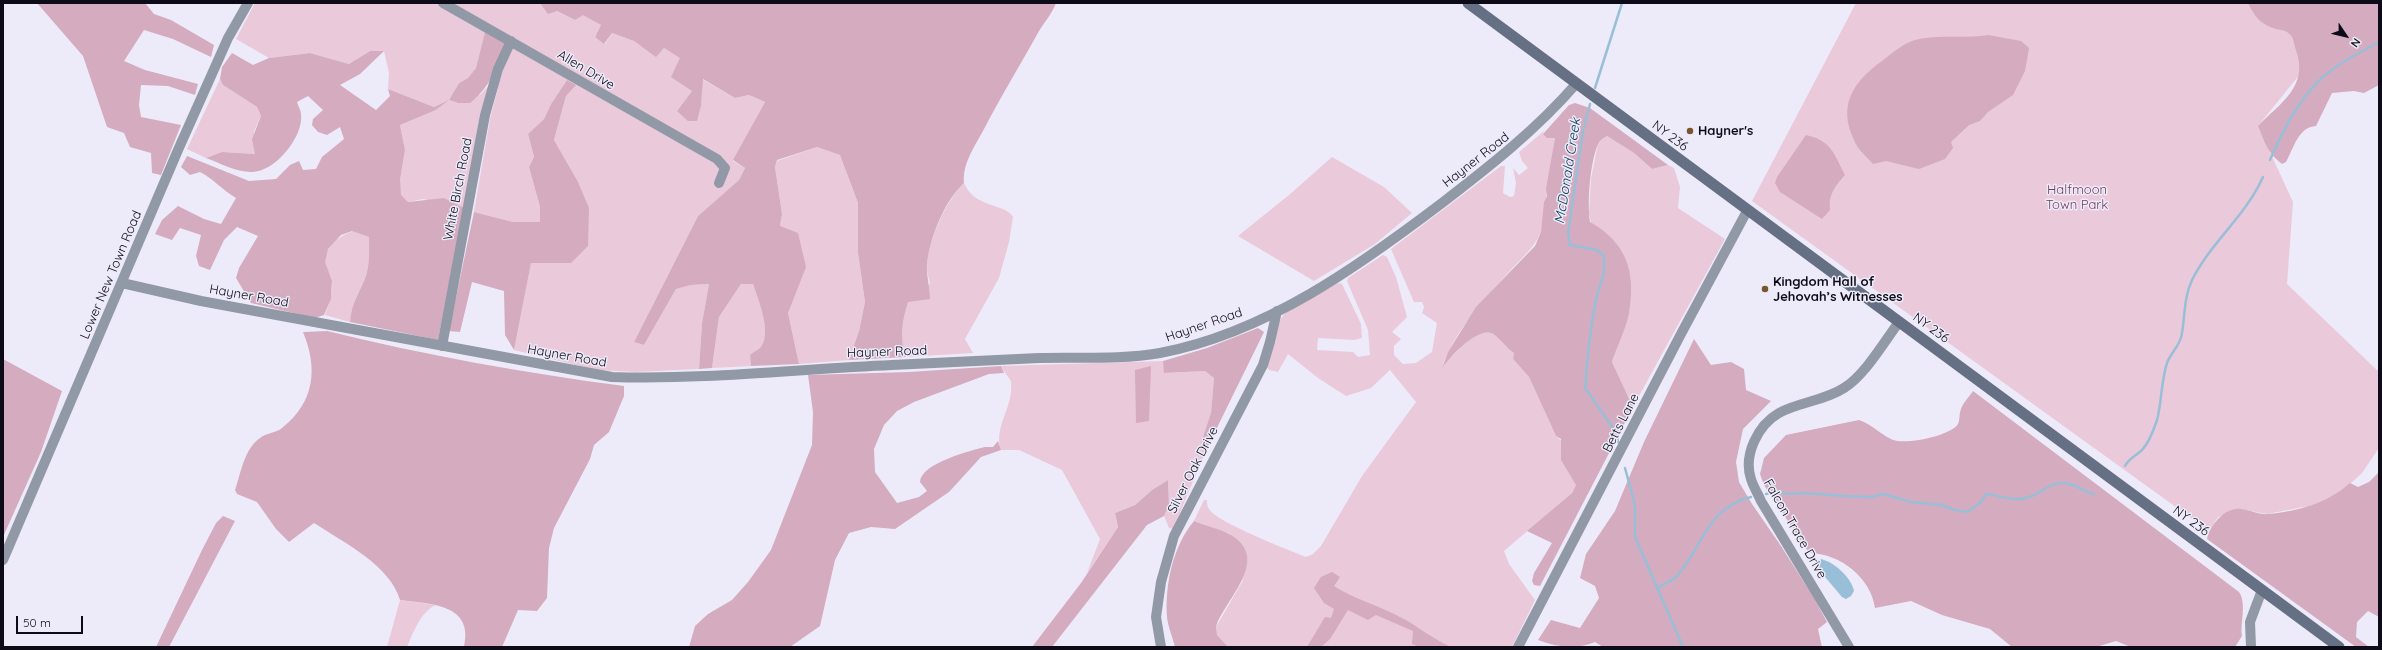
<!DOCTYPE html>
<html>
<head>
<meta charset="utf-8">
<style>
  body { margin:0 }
  #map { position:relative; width:2382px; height:650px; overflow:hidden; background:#edebf9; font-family:Quicksand,sans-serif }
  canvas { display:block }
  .frame { position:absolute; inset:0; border:4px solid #0d0b17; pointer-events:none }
  .north { position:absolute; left:2326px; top:16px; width:40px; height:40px; -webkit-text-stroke:3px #edebf9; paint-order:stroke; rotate:125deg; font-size:11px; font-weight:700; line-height:16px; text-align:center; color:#0d0b17 }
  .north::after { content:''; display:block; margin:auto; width:14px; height:18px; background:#0d0b17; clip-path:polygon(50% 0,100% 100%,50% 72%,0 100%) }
  .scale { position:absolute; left:16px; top:616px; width:67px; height:18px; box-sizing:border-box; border:2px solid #0d0b17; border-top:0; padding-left:5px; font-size:12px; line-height:14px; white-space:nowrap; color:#0d0b17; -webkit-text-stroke:3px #edebf9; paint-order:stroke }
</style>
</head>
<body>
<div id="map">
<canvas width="2382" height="650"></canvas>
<div class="frame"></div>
<div class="north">N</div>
<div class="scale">50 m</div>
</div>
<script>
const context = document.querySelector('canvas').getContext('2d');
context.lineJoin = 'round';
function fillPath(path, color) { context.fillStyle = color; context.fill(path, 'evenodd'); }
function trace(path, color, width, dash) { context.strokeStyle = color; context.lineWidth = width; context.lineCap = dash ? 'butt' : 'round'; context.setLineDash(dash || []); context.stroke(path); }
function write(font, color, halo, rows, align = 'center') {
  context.font = font + ' Quicksand,sans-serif'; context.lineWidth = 3; context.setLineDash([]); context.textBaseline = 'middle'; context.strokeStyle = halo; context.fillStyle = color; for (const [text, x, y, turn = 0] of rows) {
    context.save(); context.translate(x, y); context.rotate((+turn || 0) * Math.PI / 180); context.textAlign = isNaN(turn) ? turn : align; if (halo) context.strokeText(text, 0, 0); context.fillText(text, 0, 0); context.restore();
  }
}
fillPath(new Path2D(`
  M255,3h285l35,17 8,-6 18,11 -6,12 10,7 7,-11 22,8 22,15 8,-8 17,10 11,33 -15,20 19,10 5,-15 1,-27 33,19 14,-3 16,7 -32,59 12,7 -6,12 -41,36 -64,126 10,3 32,-56 15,-4 18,-1 -7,39 -3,46 -63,3 -39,-2 -83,-20 17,-88 40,1 6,-83 -23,-40 12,-44 9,-11 -8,-5 -16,24 -7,15 -16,15 6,23 -5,10 11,40 1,15h-28l-39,-10 16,-93 8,-31 -13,-55 -9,35 -8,10 -9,5 -10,17 9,3 23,-9 9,-10 -10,30 -16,94 -41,-9 -15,3 -8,-7v-15l5,-30 -5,-25 36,-15 11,-9 -13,6 -46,-18 1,-16 -5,-22h-14l-21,13 -39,-11 -41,5 -33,-19z
  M1856,3h470l-21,65 -47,58 35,76 -6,82 92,88v76l-17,25 -22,20 -26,12 -47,9 -28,-5 -21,8 -9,14 -457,-330z
  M220,79l3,6 34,22 4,9 -7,15 1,23 -33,-2 -16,6 -19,-9z
  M1544,131l-1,3 12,4 -14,94c-8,18 -22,28 -34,42 -25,28 -51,56 -65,92 10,-8 35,-41 51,-32 8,5 13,14 21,19l-1,6 16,18 27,59 30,29 -14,28 -68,58 5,13 26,36 -23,47h-284l-11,-12 -1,-8 26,-45 5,-18 -17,-30 -36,-13 10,-21h3c0,3 0,7 2,9 7,13 80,41 97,48l7,-3 8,-8 41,-70 54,-74 -26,-32 -19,18 -25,8 -28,-18 -30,-24 -10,18 -9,-2 -3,-4 9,-22 4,-22 7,-11 52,-28 4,1 19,40 1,14 -8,2 -36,-2 -1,12 36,2 5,5 12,-2 -2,-25 -21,-49 1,-3 35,-23 4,2 9,20 11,40 -15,15 9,7 -7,7v9l9,9 13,-1 16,-11 5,-29 -15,-10 2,-6 -2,-5h-8l-23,-53 110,-83h4l-2,27 7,4 4,-1 2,-13 -3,-15 6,7 9,-7 -6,-7 -3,-9z
  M1607,136l27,17 18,16 16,-4 6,3 6,19 -2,21 47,31 -92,168 -21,-45 5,-16 -28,-133 2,-34 7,-36z
  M817,147l23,8 18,48v50l7,49 -6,29 -10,29 -50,4 -11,-51 5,-18 -13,-69 2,-12 -7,-47 2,-6z
  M1332,157l52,30 28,26 -37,31 -61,37 -76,-45 51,-41z
  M964,183c10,25 41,20 49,34l-4,25 -10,36 -34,61 8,14 -67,4c-6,-16 -7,-39 2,-55 4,-7 16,-13 22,-18 -1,-6 -4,-15 -3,-21 3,-26 19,-62 37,-80z
  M353,231l16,6c0,13 1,31 -5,44 -6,14 -13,24 -14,41l-25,-7c4,-11 8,-21 7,-33 -1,-7 -7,-14 -7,-21 0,-15 15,-25 28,-30z
  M741,284h12c5,16 20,50 8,64 -3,2 -8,4 -11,7l1,11 -39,2 7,-51z
  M1163,361l2,12 40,-2 9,7 -3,36 -10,29 7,3 -35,83 -4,-1 -5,-12 5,-11 -1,-25 -16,10 -17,15 -20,8 3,14 -31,46 13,-34 -38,-69 -43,-20h-18c-8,-23 13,-43 10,-68 -1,-4 -8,-11 -10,-16z
  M400,600l36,5c-15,6 -23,28 -29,42h-20z`), '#eac9da');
fillPath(new Path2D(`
  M37,3h108l9,11 17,6 43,25 -3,12 -38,-18 -29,-9 -20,31 21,9 53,14 -3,11 -27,-9 -27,-1 -2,20 2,12 40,8 -20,50 -9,-2 -1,-20 -21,-6 -6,-14 -17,-6 -24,-71z
  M540,3h516c-4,11 -11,18 -17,28 -18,33 -38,65 -55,98 -9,17 -22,35 -20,54 -20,19 -33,52 -37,80 -1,11 3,25 3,36l-22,3c-6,19 -9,35 -2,55l-57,3 10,-29 6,-29 -7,-49v-50l-18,-48 -23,-8 -40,13 -2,7 7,47 -2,12 18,7 8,34 -18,46 11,51 -48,2 -1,-11c3,-3 8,-5 10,-7 13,-14 -2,-48 -7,-64h-12l-22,33 -7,51 -13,1 3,-46 7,-39 -18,1 -15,4 -32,56 -10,-3 64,-126 41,-36 6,-12 -12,-8 32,-58 -16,-7 -14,3 -32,-19 -2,27 -4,15h-9l-11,-10 15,-20 -21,-14 9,-19 -16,-10 -8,9 -22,-16 -22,-8 -8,11 -9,-7 6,-12 -18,-10 -8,5 -18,-9 -9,3z
  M2248,3h131v82l-15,8 -10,-2 -22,2 -16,33c-18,1 -22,22 -30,36l-4,2c-14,-10 -18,-23 -24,-38 22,-23 51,-39 38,-76 -3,-7 -1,-13 -9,-18 -3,-2 -8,-2 -11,-3 -16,-5 -21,-12 -28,-26z
  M485,32l21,11c-10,26 -14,42 -36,60h-12l-9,-3 -13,10 -36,15 5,25 -5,30 1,15 7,7 36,-4 20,10 -26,132 -88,-18c1,-17 8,-27 14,-41 6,-13 5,-31 5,-44l-17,-6 -11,4 -13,14 -3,13 7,19 -1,18 -7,16 -9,3 -64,-15 -15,-25 3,-10 19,-32 -21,-9 -13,13 -14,30 -11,-4 -3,-10 5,-21 -21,-7 -8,12 -17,-6 7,-14 16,-14 26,13 17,5 15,-26c-14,-8 -22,-19 -36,-26l-10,3 -9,-8 6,-11 62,25 27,-2 14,-14 9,-4 4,9 13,-1 6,-12 22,-18 -4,-12 -13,8 -9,-3 -6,-7 1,-6 10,-9 -15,-14 -11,6c1,4 4,8 4,12 3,23 -27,59 -50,58 -15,0 -31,-9 -45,-14l16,-6 33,2 -3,-15 9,-23 -4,-9 -34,-22 -3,-6 2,-12 10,-14 21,12 16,-7 41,-5 39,11 21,-13h14l-24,23 -20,11 36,25 14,-14 -2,-7 46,18 15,-7 10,-17 9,-5 8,-10z
  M1988,35l33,6 8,7 -4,23 -12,24 -25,17 -8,9 -11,4 -18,17 2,6 -8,11 -26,10 -33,-8 -13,3c-6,-7 -16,-15 -19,-24 -17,-35 0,-59 28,-79 9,-7 22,-18 33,-21 23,-6 49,-1 73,-5z
  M567,80l9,5 -10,11 -12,44 23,40 12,28 -1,38 -17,17h-40l-17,87 -9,-15 -1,-44 -32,-9 -12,50 -11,-1 25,-119 39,10h27v-15l-11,-40 5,-10 -6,-23 16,-15 7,-15z
  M1575,103l15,5 78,57 -16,4 -18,-16 -27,-17c-3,2 -8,5 -9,8 -8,19 -11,58 -8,78 37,21 46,50 39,91 -3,16 -12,33 -17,49l21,45 -93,179 -6,-1 -2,-4 2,-8 18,-30 -25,-12 45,-38 4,-8 -15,-25v-21l-5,-3 -27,-59 -16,-18 1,-6c-8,-5 -13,-14 -21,-19 -14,-9 -43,23 -51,34l6,-16 28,-45 59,-61 6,-14 3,-30 3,-6 -1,-7 9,-51h-8l-4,-4 26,-29z
  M1806,135c26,6 28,19 39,40 -10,11 -17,20 -15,35l-8,9 -42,-27 -5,-9 2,-6z
  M1258,328l6,4 -56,114 -7,-3 10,-30 3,-35 -9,-7 -41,2 -1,-12 44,-13z
  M327,331c98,24 197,42 297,55v10l-15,36 -15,13 -4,14 -36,69 -5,20 -2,50 -10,13 -19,-1 -16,37h-38c10,-43 -33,-43 -64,-47 -10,-35 -57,-58 -86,-77l-25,19 -13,-13 -19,-27 -20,-8 -2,-4c6,-17 9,-41 25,-52 6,-5 16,-5 22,-10 33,-26 36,-60 21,-96z
  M1694,339l17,26 20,-3 13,7 2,21 25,11 -28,28 -7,33 3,20 13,22 29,42 33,52 13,24 -9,7 4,18h-219l-8,-5c-20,8 -38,5 -57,-2l13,-20 29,8 19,-30 -4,-12 -15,-8 6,-24 29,-43 29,-69z
  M3,359l59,32 -21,61 -38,85z
  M1001,366l3,7 -15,1 -75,28 -17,9 -13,14 -10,24 1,23 22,31 22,-6 8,-6 -7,-9c1,-19 50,-31 65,-35h8l5,-6 3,9 -20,7 -32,35 -54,37 -24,-2 -22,6 -14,27 -15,66 -30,21h-101l6,-21 13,-12 24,-14 16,-18 23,-32 41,-105 1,-33 -5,-37 101,-3z
  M1151,366l-2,55 -13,2 -1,-53z
  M1973,391l266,201c8,12 1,30 3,44l-7,11h-104l-15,-6 -20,6h-84l-22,-18 -48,-14 -31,-14 -36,7c-4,-30 -35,-55 -66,-55l-45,-68 -4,-11 4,-16 22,-23 73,-15c12,4 20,13 32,19 11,7 60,-3 67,-15 2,-4 1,-10 3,-15 2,-6 8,-12 12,-18z
  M2379,472v145l-11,-6 -11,11 -1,15 13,10h-13l-149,-108c3,-14 18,-32 34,-30 9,1 19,6 27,5 31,-3 60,-11 82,-31l8,4 11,-5z
  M1168,480l1,25 -5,11 -17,9 -95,122h-20l49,-64 37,-56 -3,-14 20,-8 17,-15z
  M223,516l12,5 -66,126h-13l46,-97 14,-27z
  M1194,521c12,5 27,8 37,14 41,25 -7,65 -15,92l1,8 11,12h-53c-2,-9 -7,-20 -8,-30 -2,-33 6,-71 27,-96z
  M1332,572l8,5 -6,9c20,13 43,19 64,30 19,9 34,23 53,31h-32l-7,-3 1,-13 -37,-16 -8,5 -20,-10 -18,29 -9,8h-14l18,-30 6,1 3,-9 -10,-6 -10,-15 7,-11z`), '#d4abbf');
fillPath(new Path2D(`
  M1821,559c13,3 30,18 33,32l-3,5 -5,3 -4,-2 -22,-26 -2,-4z`), '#99bfd8');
trace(new Path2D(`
  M1595,88l27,-85
  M1590,104l-7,27 -15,102 2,12 27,5 7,6c2,23 -5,27 -9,48 -5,28 -8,56 -10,84l31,44 2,10
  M2270,160c14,-32 31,-66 59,-88 15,-12 34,-21 50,-30
  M2125,466c4,-8 11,-10 17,-16 7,-7 12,-21 15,-30 5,-19 4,-39 10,-57 4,-11 14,-18 15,-30 3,-18 2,-36 10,-53 19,-38 53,-63 71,-103
  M1625,468l10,37v32l48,110
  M1766,494l12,-3 9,3 18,-1 39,3 27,1 12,-3 28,8 31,3 13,5 12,2 13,-9 6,-9c16,2 30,9 46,2 11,-4 17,-13 30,-13 12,-1 21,9 32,11
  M1658,589c5,-6 13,-7 18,-12 27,-30 31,-70 75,-80`), '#99bfd8', 2.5);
trace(new Path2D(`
  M443,3l274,156 8,9 -6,15
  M122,283l79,18 411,76c93,3 187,-8 280,-12 49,-2 98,-5 147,-7 41,-1 81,2 121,-5 106,-20 199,-87 282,-150 48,-37 94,-73 134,-119
  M442,346l43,-231 13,-46 13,-28
  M3,560l175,-410 50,-112 20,-35
  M1161,647l-5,-30 5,-35 13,-46 89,-171 7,-23 7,-31
  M1518,647l164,-315 65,-121
  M1849,647l-88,-146c-3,-7 -8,-15 -10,-22 -8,-24 7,-54 28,-66 20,-11 45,-12 65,-25 21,-13 40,-46 55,-66
  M2251,647l-1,-25 12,-32`), '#9198a6', 10);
trace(new Path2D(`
  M1468,3l871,644`), '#667084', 11);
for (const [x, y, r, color] of [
  [1690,131,4,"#77552d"],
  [1765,289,4,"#77552d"]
]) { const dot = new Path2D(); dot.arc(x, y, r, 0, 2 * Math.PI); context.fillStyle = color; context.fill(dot); trace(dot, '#edebf9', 1.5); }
write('13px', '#0d0b17', '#edebf9', [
  ["Allen Drive",586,70,31],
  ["NY 236",1670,136,37],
  ["Hayner Road",1476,160,-38],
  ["White Birch Road",458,189,-79],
  ["Lower New Town Road",111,275,-67],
  ["Hayner Road",249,296,10],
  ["Hayner Road",1204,325,-19],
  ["NY 236",1931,328,36],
  ["Hayner Road",887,352,-2],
  ["Hayner Road",567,356,10],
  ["Betts Lane",1621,423,-63],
  ["Silver Oak Drive",1193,470,-63],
  ["NY 236",2191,521,36],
  ["Falcon Trace Drive",1795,529,60]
]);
write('bold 13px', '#0d0b17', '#edebf9', [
  ["Hayner's",1698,131],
  ["Kingdom Hall of",1773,282],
  ["Jehovah’s Witnesses",1773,297]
], 'left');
write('13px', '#723d5b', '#edebf9', [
  ["Halfmoon",2077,190],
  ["Town Park",2077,205]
]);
write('italic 14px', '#0a3c56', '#edebf9', [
  ["McDonald Creek",1568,171,-81]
]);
</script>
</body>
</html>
